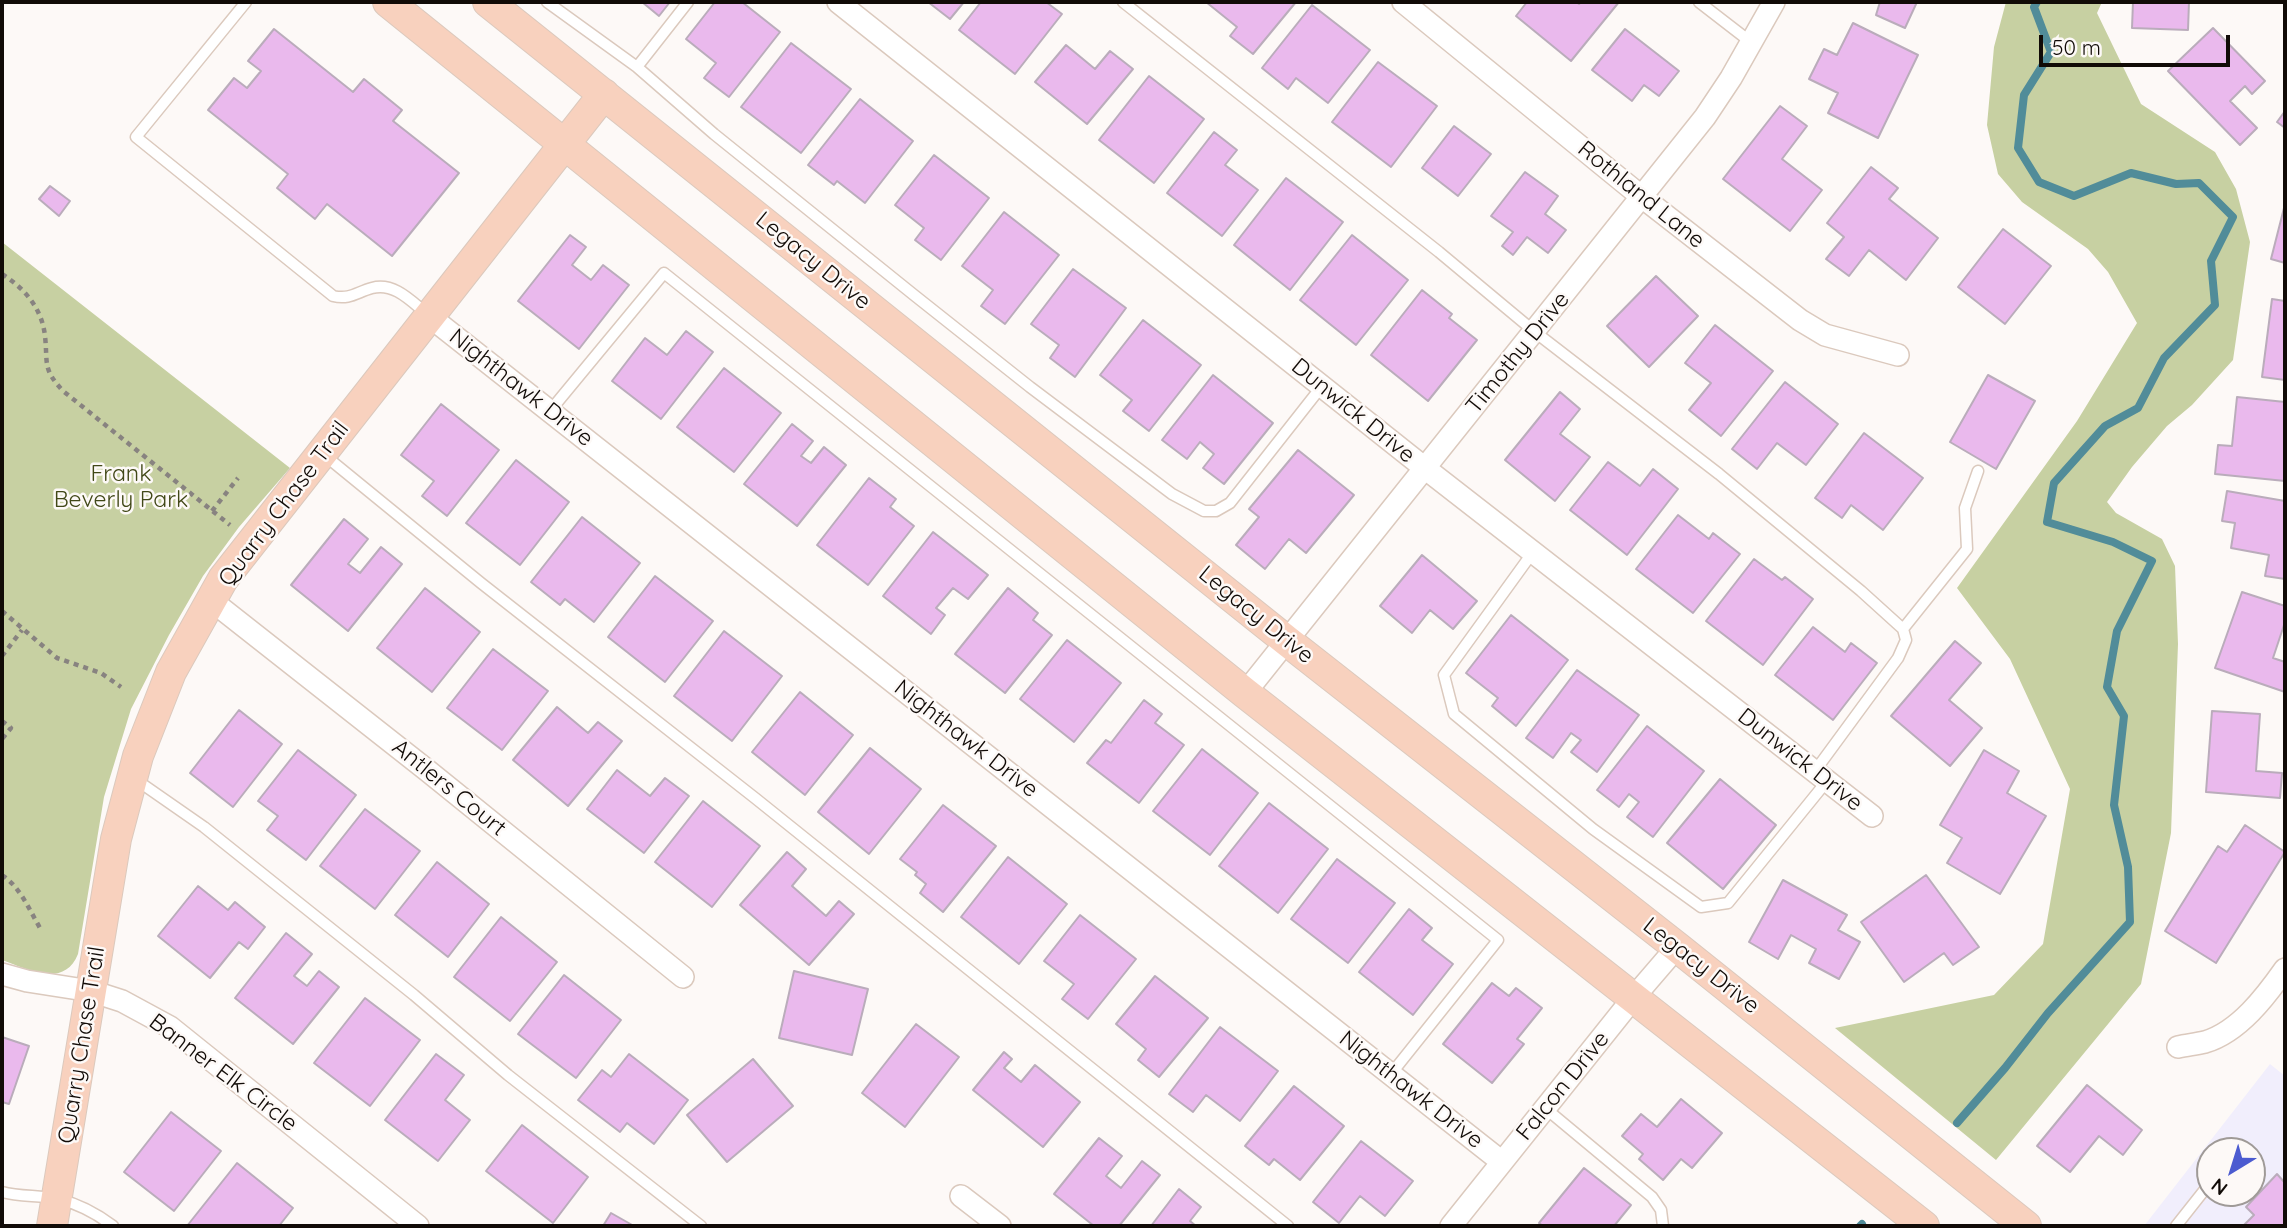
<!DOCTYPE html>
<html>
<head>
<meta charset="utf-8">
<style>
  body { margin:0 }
  #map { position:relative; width:2287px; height:1228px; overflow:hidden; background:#fdf9f7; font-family:Quicksand,sans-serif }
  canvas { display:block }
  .frame { position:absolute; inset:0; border:4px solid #110b07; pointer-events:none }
  .north { position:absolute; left:2196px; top:1137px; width:70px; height:70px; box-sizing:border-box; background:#fdf9f7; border:2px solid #9f9a97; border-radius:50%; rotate:218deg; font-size:19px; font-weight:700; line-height:28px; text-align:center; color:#110b07 }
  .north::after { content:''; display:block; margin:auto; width:24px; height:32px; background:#4c5bd0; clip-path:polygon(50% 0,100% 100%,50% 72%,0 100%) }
  .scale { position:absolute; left:2039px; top:35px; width:191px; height:32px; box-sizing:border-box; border:4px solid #110b07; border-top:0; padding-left:9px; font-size:21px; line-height:24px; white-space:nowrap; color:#110b07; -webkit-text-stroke:5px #fdf9f7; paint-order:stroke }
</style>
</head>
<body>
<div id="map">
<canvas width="2287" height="1228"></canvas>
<div class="frame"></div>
<div class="north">N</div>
<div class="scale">50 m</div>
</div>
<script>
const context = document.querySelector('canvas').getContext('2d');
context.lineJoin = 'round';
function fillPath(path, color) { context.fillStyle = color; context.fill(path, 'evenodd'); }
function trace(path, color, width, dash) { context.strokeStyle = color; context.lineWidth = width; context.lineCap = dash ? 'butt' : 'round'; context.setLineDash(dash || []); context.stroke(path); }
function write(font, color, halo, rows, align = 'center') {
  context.font = font + ' Quicksand,sans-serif'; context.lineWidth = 5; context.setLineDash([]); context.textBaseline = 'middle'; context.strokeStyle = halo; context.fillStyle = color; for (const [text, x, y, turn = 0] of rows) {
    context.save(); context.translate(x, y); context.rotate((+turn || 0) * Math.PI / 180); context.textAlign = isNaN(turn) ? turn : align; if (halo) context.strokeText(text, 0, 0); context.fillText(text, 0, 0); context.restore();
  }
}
fillPath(new Path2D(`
  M2270,1064l15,12v150h-141zM2210,1151h42v42h-42z`), '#f1eefc');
fillPath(new Path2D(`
  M2006,2h96l-5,11 44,91 74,48 21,37 14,53 -17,118 -41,45 -25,21 -35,41 -25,35 9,11 46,26 13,27 3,78 -7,189 -30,151 -145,176 -161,-132 159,-33 49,-51 27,-155 -60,-130 -53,-71 120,-167 60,-98 -29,-51 -20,-23 -66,-47 -24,-28 -11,-49 7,-78z
  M2,242l288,226 -51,59 -36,49 -34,59 -38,74 -27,88 -26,157c-14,35 -51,15 -76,6z`), '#c7d0a2');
trace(new Path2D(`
  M1957,1123l48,-55 43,-55 82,-91 -2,-55 -14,-62 10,-89 -17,-29 10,-56 35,-70 -39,-19 -66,-20 7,-39 51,-57 33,-18 26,-50 51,-53 -4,-44 22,-44 -34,-34 -23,1 -45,-11 -57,23 -35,-14 -21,-34 6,-53 27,-43 -17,-45 3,-5
  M1860,1226l2,-2`), '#518c99', 8);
const building = new Path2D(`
  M642,2h28l-11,14z
  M715,2h27l38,30 -51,65 -25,-19 12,-15 -30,-24z
  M928,2h36l-14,17z
  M981,2h65l16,12 -47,60 -56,-44z
  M1206,2h90l-43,52 -23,-18 7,-9z
  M1527,2h49l3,2 2,-2h38l-48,59 -55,-45z
  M1880,2h37l-12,26 -29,-13z
  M2133,2h56l-1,28 -56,-2z
  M1312,5l58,45 -42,53 -32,-25 -8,11 -26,-21z
  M1853,23l65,32 -40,83 -50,-25 10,-20 -29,-14 15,-30 13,6z
  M2213,28l52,53 -13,13 -7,-8 -15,15 27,27 -17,17 -72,-74z
  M274,29l79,63 11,-13 38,31 -9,11 66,52 -67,83 -65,-52 -12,15 -38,-31 11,-14 -80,-64 26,-32 13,10 14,-17 -13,-10z
  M1625,29l54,42 -20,25 -15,-11 -12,16 -40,-31z
  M791,43l60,46 -50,64 -60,-46z
  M1066,45l29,24 15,-18 23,18 -46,55 -52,-42z
  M1378,62l59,44 -46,61 -59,-45z
  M1149,76l55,43 -50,64 -55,-43z
  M860,99l53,42 -48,62 -28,-22 -3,4 -26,-20z
  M1780,106l27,20 -25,33 40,31 -32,41 -67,-52z
  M2285,111v17l-8,-6z
  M1454,126l37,28 -33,42 -36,-28z
  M1214,132l23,18 -12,15 33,25 -36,46 -55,-43z
  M934,155l55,43 -48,62 -26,-20 9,-12 -29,-23z
  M1871,167l27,21 -9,11 49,39 -32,42 -37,-30 -20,26 -23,-17 18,-22 -17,-14z
  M1525,172l33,24 -13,18 21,16 -18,23 -21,-16 -14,18 -11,-9 11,-14 -22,-16z
  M1286,178l57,44 -53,68 -56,-45z
  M50,186l20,15 -11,15 -20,-17z
  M2285,204v59l-14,-4z
  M1004,212l55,43 -54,69 -24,-18 12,-16 -31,-24z
  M2003,229l48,37 -46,58 -47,-37z
  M570,235l16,12 -14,18 19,15 12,-15 26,20 -50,64 -61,-48z
  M1352,235l56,45 -52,65 -56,-45z
  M1073,269l53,39 -51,69 -25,-19 9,-13 -28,-21z
  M1656,276l42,40 -49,51 -42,-41z
  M1422,290l30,24 -3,4 28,22 -49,61 -57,-46z
  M2272,299l13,2v79l-23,-3z
  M1143,320l58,45 -52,66 -26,-20 9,-11 -32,-25z
  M1715,325l58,46 -52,65 -32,-26 22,-27 -26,-20z
  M686,331l27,21 -52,67 -49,-38 33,-43 22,17z
  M724,368l57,45 -47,59 -57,-45z
  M1213,375l60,48 -49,61 -21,-16 11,-14 -14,-12 -13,17 -25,-19z
  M1988,375l47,26 -39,68 -46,-27z
  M1785,382l53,42 -32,41 -29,-22 -20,26 -25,-20z
  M1560,392l20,17 -20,25 30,23 -35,44 -50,-41z
  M2237,397l48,5v79l-70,-7 3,-29 14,1z
  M441,404l58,46 -52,66 -25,-20 12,-15 -33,-26z
  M792,424l21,17 -12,15 10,7 13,-16 22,18 -49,61 -53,-42z
  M1864,433l59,45 -40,52 -32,-25 -9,13 -27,-20z
  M1298,450l56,45 -48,58 -17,-14 -24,30 -29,-24 23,-28 -10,-8z
  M516,460l53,42 -49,63 -54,-42z
  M1608,462l32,24 13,-17 25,20 -51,66 -57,-45z
  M869,478l27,21 -6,8 24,19 -46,59 -51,-40z
  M2227,491l58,10v78l-20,-3 4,-21 -38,-7 4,-25 -13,-2z
  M1678,515l31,24 4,-6 27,21 -47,59 -57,-44z
  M582,517l58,46 -46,59 -29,-23 -5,6 -29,-23z
  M344,519l24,20 -20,25 12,9 21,-26 21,17 -54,67 -57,-46z
  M933,532l55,43 -20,24 -15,-11 -17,20 9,7 -14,19 -48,-38z
  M1422,555l55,46 -24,28 -23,-19 -18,23 -32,-27z
  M1754,559l28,21 3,-3 28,22 -50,66 -57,-44z
  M655,576l58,45 -48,61 -57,-45z
  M425,588l55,44 -48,60 -55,-44z
  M1008,588l30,25 -5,7 19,15 -47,58 -50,-39z
  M2242,592l43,14v16l-12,36 12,4v30l-70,-24z
  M1511,615l57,45 -52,66 -24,-20 6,-8 -32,-25z
  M1813,627l32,25 6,-9 26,20 -44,57 -58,-45z
  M724,631l58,45 -50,65 -58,-45z
  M1067,640l54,43 -47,59 -54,-43z
  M1955,641l26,22 -32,37 33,28 -32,38 -59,-50z
  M493,649l55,42 -46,59 -55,-42z
  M1577,670l62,45 -42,57 -26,-20 10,-12 -10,-7 -18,25 -27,-20z
  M800,692l53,43 -48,60 -53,-43z
  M1144,700l18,14 -7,9 29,22 -45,58 -52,-40 19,-23 5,3z
  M557,707l31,26 10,-11 24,19 -54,65 -55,-46z
  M239,710l43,34 -49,63 -43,-34z
  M2212,711l48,3 -4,57 26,2 -2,25 -74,-6z
  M1647,726l57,45 -51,66 -26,-20 12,-15 -10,-8 -10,13 -22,-17z
  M870,748l51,41 -52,65 -51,-42z
  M1202,749l56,44 -48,62 -57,-44z
  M298,750l58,45 -50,65 -39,-30 11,-14 -20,-15z
  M1984,750l35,21 -12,22 39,23 -46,78 -53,-31 15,-25 -22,-13z
  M617,770l33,26 15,-18 24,18 -45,57 -57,-44z
  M1720,779l56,46 -53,64 -56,-46z
  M703,801l57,45 -48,61 -57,-45z
  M1269,803l59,46 -50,64 -59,-47z
  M943,805l53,41 -53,66 -23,-19 6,-9 -11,-9 2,-3 -17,-13z
  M365,809l55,42 -45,58 -55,-43z
  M2245,825l40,27 -69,111 -51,-32 53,-85 9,6z
  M787,852l19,17 -14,17 34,30 13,-15 15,13 -45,51 -69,-60z
  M1008,857l59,47 -48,60 -58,-47z
  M1337,859l58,44 -47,60 -57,-44z
  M437,862l52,42 -41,53 -53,-42z
  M1926,875l53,72 -26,18 -9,-12 -40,29 -43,-60z
  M1783,880l64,35 -9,15 22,12 -21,37 -30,-16 7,-14 -25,-14 -13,24 -29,-17z
  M198,886l30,24 7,-8 30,25 -17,22 -9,-7 -29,36 -52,-42z
  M1409,909l23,19 -10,12 31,24 -40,51 -54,-43z
  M1080,915l56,44 -48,60 -26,-20 12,-15 -30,-23z
  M501,917l56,45 -47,59 -56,-44z
  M286,933l26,21 -18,22 13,10 12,-15 20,16 -46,57 -58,-46z
  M794,971l74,18 -16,66 -73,-17z
  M564,975l57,45 -45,58 -58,-44z
  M1155,976l53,42 -49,59 -21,-17 8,-11 -30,-25z
  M1492,983l17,13 7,-8 26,20 -25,31 7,5 -32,39 -49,-39z
  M365,998l55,42 -50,66 -56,-43z
  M916,1024l43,33 -54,70 -43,-34z
  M1220,1027l58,44 -38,50 -34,-26 -13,17 -24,-18z
  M2,1037l27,9 -20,58 -7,-2z
  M1004,1052l8,7 -8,9 17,14 14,-17 45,37 -37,45 -70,-57z
  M436,1054l28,21 -19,25 25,20 -32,41 -53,-41z
  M629,1054l59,46 -34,44 -27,-21 -7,9 -42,-32 24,-30 9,7z
  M753,1059l40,47 -66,56 -40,-47z
  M2087,1085l55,45 -19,25 -24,-19 -29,36 -33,-26z
  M1294,1086l50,40 -44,54 -26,-21 -5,6 -24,-19z
  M1681,1099l41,34 -30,35 -11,-9 -18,21 -24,-21 4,-5 -21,-18 19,-22 16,13z
  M171,1112l50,39 -47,60 -50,-39z
  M522,1125l66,52 -35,46 -67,-52z
  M1099,1138l23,18 -16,20 15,12 21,-27 18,14 -41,51h-25l-40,-32z
  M1361,1141l52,40 -28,35 -25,-20 -21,27 -26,-21z
  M237,1163l56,45 -14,18h-92z
  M1584,1168l47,37 -17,21h-71l-4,-3z
  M2277,1174l8,9v43h-42l11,-11 -8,-8z
  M1179,1189l22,18 -11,14 6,5h-45z
  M611,1213l23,13h-31z`);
fillPath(building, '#eab9ed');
trace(building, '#baacbb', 2);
const lane = new Path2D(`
  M246,2l-110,135 197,159c17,4 24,-4 39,-8 22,-6 39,13 55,26
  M547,2l90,65 77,67 200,161 116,92 142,107 32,17h12l14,-8 92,-117
  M1123,2l316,250 96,80 184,142 142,117 42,38 3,11 -8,18 -83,113
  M1699,2l53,41
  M637,67l51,-65
  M550,411l114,-138 834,667 -107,134
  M323,454l158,129 274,215 533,428
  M1533,552l-89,123 10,39 139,115 108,78 27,-4 99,-122
  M1903,629l64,-80 -2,-41 13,-37
  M135,779l69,48 210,168 94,80 193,151
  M1545,1108l107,89 9,13 2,16
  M2,1192c18,5 37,3 56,7 21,5 38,14 55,27
  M2176,1226l34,-43`);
const street = new Path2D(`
  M838,2l588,467 446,347
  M1403,2l239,195 158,123 25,15 73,20
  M429,316l1073,846
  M212,601l216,170 255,206
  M1245,693l460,-576 26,-39 43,-76
  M2,974l25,7 64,10 31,10 48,26 248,199
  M2178,1047c9,-2 19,-3 27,-5 34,-10 61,-46 80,-73
  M961,1196l39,30
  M1451,1226l183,-229 43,-50`);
const secondary = new Path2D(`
  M388,2l857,691 679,533
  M488,2l799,639 390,306 349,279
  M52,1226l64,-387 22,-83 33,-84 52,-93 381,-485`);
trace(lane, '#dbc9bd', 13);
trace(street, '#dbc9bd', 24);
trace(secondary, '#dbc9bd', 32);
trace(new Path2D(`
  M2,274c22,14 40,34 43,62 3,28 -3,32 18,55l167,134
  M212,511l26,-33
  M2,611l55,47 44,15 20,14
  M2,656l20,-26
  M2,721l9,7 -9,11
  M2,875c18,12 27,34 38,53`), '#888380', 4.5, [5, 5]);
trace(lane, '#fff', 10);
trace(street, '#fff', 21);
trace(secondary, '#f8d1be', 30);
write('23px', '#110b07', '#fdf9f7', [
  ["Rothland Lane",1641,195,39],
  ["Legacy Drive",813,261,39],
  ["Timothy Drive",1518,353,-51],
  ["Nighthawk Drive",521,388,38],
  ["Dunwick Drive",1353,411,39],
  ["Quarry Chase Trail",284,504,-53],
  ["Legacy Drive",1256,615,39],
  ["Nighthawk Drive",966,739,38],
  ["Dunwick Drive",1800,760,38],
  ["Antlers Court",449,788,39],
  ["Legacy Drive",1701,966,38],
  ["Quarry Chase Trail",82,1045,-81],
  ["Banner Elk Circle",223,1073,37],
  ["Falcon Drive",1563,1086,-51],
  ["Nighthawk Drive",1411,1090,38]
]);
write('23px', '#414817', '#fdf9f7', [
  ["Frank",121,474],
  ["Beverly Park",121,500]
]);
</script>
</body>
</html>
